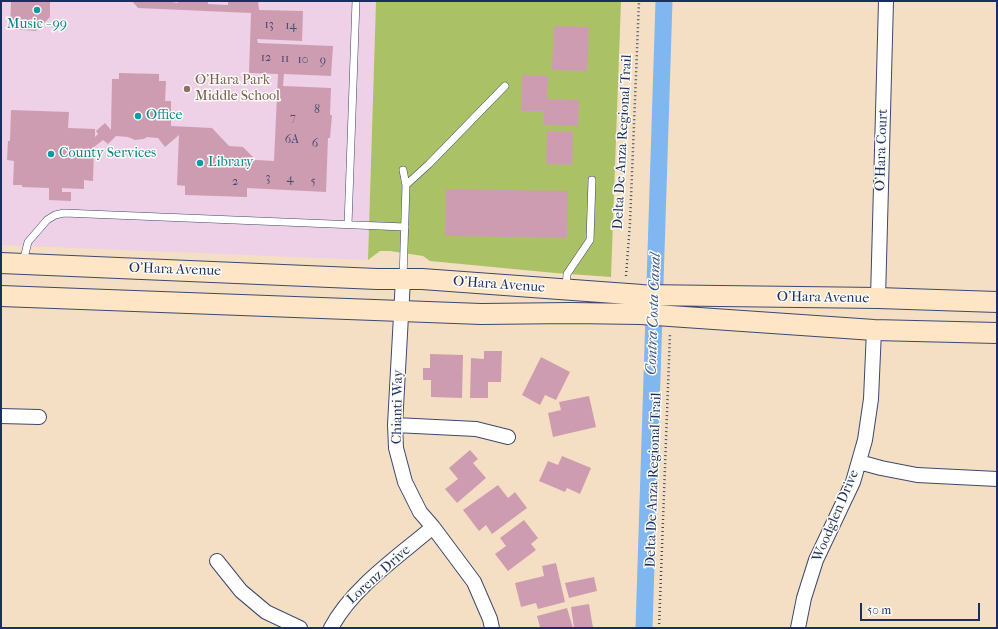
<!DOCTYPE html>
<html>
<head>
<meta charset="utf-8">
<style>
  body { margin:0 }
  #map { position:relative; width:998px; height:629px; overflow:hidden; background:#f5dfc4; font-family:"IM FELL French Canon",serif }
  canvas { display:block }
  .frame { position:absolute; inset:0; border:2px solid #1b2f5e; pointer-events:none }
  .scale { position:absolute; left:860px; top:603px; width:120px; height:18px; box-sizing:border-box; border:2px solid #1b2f5e; border-top:0; padding-left:5px; font-size:12px; line-height:14px; white-space:nowrap; color:#1b2f5e; -webkit-text-stroke:3px #fdfcf7; paint-order:stroke }
</style>
</head>
<body>
<div id="map">
<canvas width="998" height="629"></canvas>
<div class="frame"></div>
<div class="scale">50 m</div>
</div>
<script>
const context = document.querySelector('canvas').getContext('2d');
context.lineJoin = 'round';
function fillPath(path, color) { context.fillStyle = color; context.fill(path, 'evenodd'); }
function trace(path, color, width, dash) { context.strokeStyle = color; context.lineWidth = width; context.lineCap = dash ? 'butt' : 'round'; context.setLineDash(dash || []); context.stroke(path); }
function write(font, color, halo, rows, align = 'center') {
  context.font = font + ' "IM FELL French Canon",serif'; context.lineWidth = 3; context.setLineDash([]); context.textBaseline = 'middle'; context.strokeStyle = halo; context.fillStyle = color; for (const [text, x, y, turn = 0] of rows) {
    context.save(); context.translate(x, y); context.rotate((+turn || 0) * Math.PI / 180); context.textAlign = isNaN(turn) ? turn : align; if (halo) context.strokeText(text, 0, 0); context.fillText(text, 0, 0); context.restore();
  }
}
fillPath(new Path2D(`
  M1,1h375l-8,259 -367,-15z`), '#eed0e7');
fillPath(new Path2D(`
  M376,1h245l-10,276 -56,-4 -125,-12 -7,-5 -33,-5h-10l-12,9z`), '#abc166');
trace(new Path2D(`
  M644,628l20,-627`), '#81b7f0', 17);
fillPath(new Path2D(`
  M11,1h39v16l-14,14 -26,-2z
  M132,1h40v1l6,1v-2h30v3l20,1v-4h30l1,9 44,1 -1,30 -45,-2 1,4 75,3 -2,30 -47,-2 -1,12 48,2 -1,27h2l-2,23h-2l-2,54 -79,-4v9l-62,-2v-9l-8,-1 2,-50 -14,12 -7,-9 -12,-1v1l-3,1 -8,1 -7,-3 -12,-1 -8,8 -5,-4 -9,7 -1,34 -9,-1v9l-22,-1v4h9v9l-22,-1v-12l-27,-1v-2h-9l1,-24 -7,-1 1,-19h2l1,-31 58,2 -1,16 27,1v8l3,-3 -2,-3 9,-8 6,7 1,-51h7v-6l40,1v7h7l-1,20h6v25l41,2 17,18 14,1 13,13 18,1 4,-87 -29,-1 2,-60 -113,-5z
  M554,26l35,1 -2,44 -35,-1z
  M522,75l26,1 -1,23 32,1 -1,26 -35,-1 1,-14h-23z
  M547,131l26,1 -1,33 -26,-1z
  M446,189l122,2 -1,47 -122,-2z
  M484,351h18l-1,31h-13v16h-18l1,-40 13,1z
  M430,354l33,1 -1,43 -31,-1v-17h-8v-12h7z
  M541,357l29,15 -14,28 -11,-5 -5,10 -18,-10z
  M589,396l7,31 -43,10 -5,-24 13,-3 -2,-8z
  M470,450l8,9 -5,4 13,15 -29,25 -12,-14 13,-10 -9,-11z
  M562,456l29,12 -11,26 -13,-6 -2,4 -26,-11 9,-20 10,4z
  M498,485l10,13 7,-6 12,16 -35,26 -6,-9 -7,6 -16,-21z
  M524,520l14,18 -7,6 5,6 -28,21 -13,-17 11,-8 -6,-8z
  M556,563l9,39 -27,7 -2,-6 -15,4 -6,-24 29,-7 -2,-10z
  M594,577l3,14 -28,7 -4,-15z
  M589,604l4,24h-19l-3,-21z
  M567,608l6,20h-36l3,-1 -3,-11z`), '#ce9cb0');
const service = new Path2D(`
  M406,185l23,-21 76,-78
  M348,225l8,-224
  M23,262l5,-20 19,-22 8,-5 9,-2 341,14
  M403,279l3,-94 -3,-15
  M566,288l1,-14 23,-34 2,-60`);
const minor = new Path2D(`
  M403,279l-8,146 1,23 9,34 15,30 13,15 41,55 16,37 2,9
  M878,298l8,-297
  M1,416l38,1
  M395,425l81,4 32,8
  M859,462l22,6 36,7 80,4
  M217,561l24,30 25,21 34,16
  M331,628c21,-40 68,-72 102,-101
  M798,628l6,-30 12,-38 37,-78 12,-42 6,-41 3,-69`);
const secondary = new Path2D(`
  M1,263l376,16h45l220,16 236,3 119,4
  M1,296l480,18 90,-1 70,1 233,16 123,3`);
trace(service, '#3c496d', 8);
trace(minor, '#3c496d', 16);
trace(secondary, '#3c496d', 22);
trace(new Path2D(`
  M626,276l4,-53 9,-222
  M659,628l11,-295`), '#3c496d', 2.5, [1, 3]);
trace(service, '#fff', 7);
trace(minor, '#fff', 14);
trace(secondary, '#fde5c5', 20);
for (const [x, y, r, color] of [
  [37,10,4,"#0f9aa8"],
  [187,89,4,"#8d6e63"],
  [138,116,4,"#0f9aa8"],
  [51,154,4,"#0f9aa8"],
  [200,163,4,"#0f9aa8"]
]) { const dot = new Path2D(); dot.arc(x, y, r, 0, 2 * Math.PI); context.fillStyle = color; context.fill(dot); trace(dot, '#fdfcf7', 1.5); }
write('12px', '#484a72', null, [
  ["13",269,25],
  ["14",291,26],
  ["12",266,58],
  ["11",285,59],
  ["10",303,60],
  ["9",323,61],
  ["8",317,110],
  ["7",293,118],
  ["6A",292,140],
  ["6",315,144],
  ["3",268,178],
  ["4",290,179],
  ["2",235,182],
  ["5",313,182]
]);
write('14px', '#0d838f', '#fdfcf7', [
  ["Music - 99",37,25,"center"],
  ["Office",146,116],
  ["County Services",59,154],
  ["Library",208,163]
], 'left');
write('14px', '#785e54', '#fdfcf7', [
  ["O'Hara Park",195,81],
  ["Middle School",195,97]
], 'left');
write('14px', '#1b2f5e', '#fdfcf7', [
  ["Delta De Anza Regional Trail",623,142,-87],
  ["O'Hara Court",882,150,-88],
  ["O'Hara Avenue",175,270,2],
  ["O'Hara Avenue",499,285,4],
  ["O'Hara Avenue",823,298,1],
  ["Chianti Way",398,407,-89],
  ["Delta De Anza Regional Trail",654,480,-88],
  ["Woodglen Drive",836,516,-67],
  ["Lorenz Drive",379,575,-42]
]);
write('italic 15px', '#3a588a', '#fdfcf7', [
  ["Contra Costa Canal",654,314,-88]
]);
</script>
</body>
</html>
